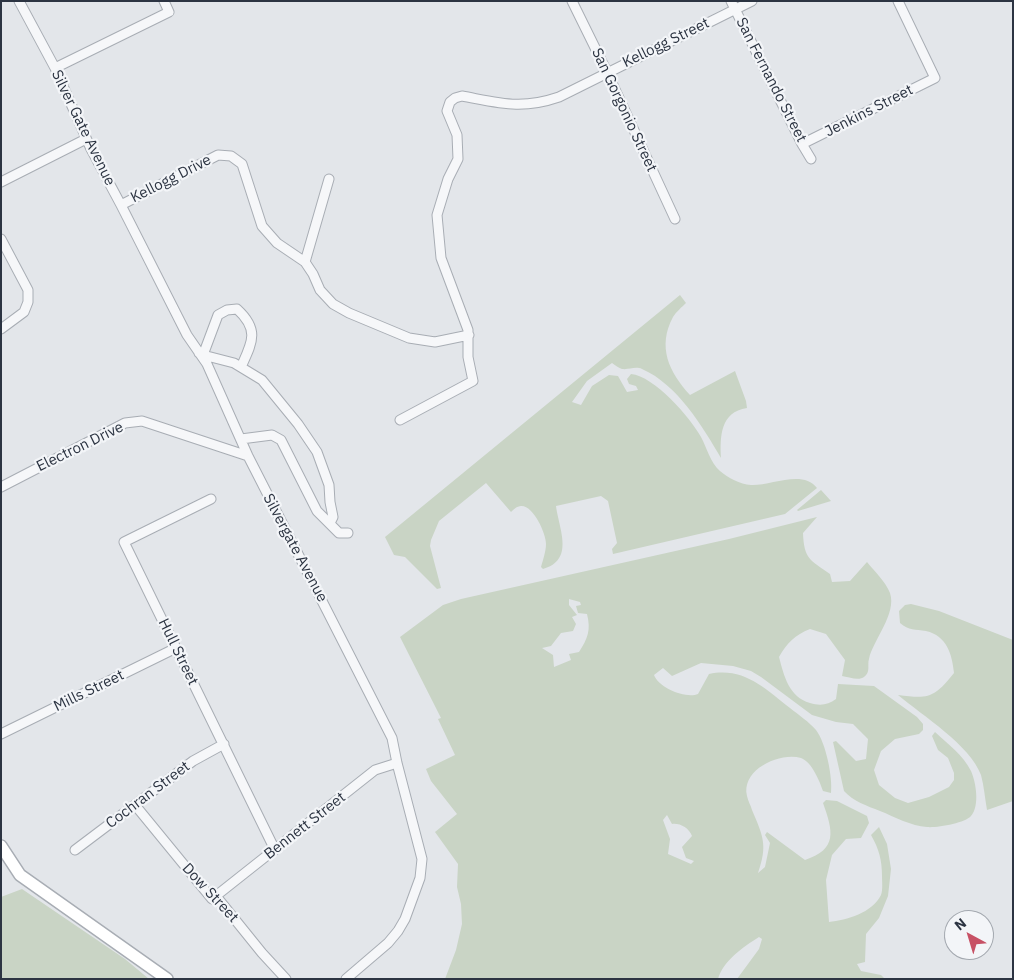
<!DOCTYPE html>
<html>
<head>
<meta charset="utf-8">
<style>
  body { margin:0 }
  #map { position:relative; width:1014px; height:980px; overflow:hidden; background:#e3e6ea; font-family:"IBM Plex Sans",sans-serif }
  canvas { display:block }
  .frame { position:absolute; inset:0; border:2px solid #2c3442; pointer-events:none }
  .north { position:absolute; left:944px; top:910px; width:50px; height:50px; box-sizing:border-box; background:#f3f5f8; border:1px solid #a3a8af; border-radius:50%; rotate:321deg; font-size:14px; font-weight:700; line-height:20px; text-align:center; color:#2c3442 }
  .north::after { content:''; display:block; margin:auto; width:18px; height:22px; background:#c75165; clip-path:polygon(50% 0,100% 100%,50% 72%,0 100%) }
</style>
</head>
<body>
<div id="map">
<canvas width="1014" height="980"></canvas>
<div class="frame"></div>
<div class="north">N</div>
</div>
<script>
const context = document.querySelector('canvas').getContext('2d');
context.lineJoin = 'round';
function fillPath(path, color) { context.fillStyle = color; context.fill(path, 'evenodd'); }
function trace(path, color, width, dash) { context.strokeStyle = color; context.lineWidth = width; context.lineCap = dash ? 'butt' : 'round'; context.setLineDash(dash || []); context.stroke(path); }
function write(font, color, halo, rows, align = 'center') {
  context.font = font + ' "IBM Plex Sans",sans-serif'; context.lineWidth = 4.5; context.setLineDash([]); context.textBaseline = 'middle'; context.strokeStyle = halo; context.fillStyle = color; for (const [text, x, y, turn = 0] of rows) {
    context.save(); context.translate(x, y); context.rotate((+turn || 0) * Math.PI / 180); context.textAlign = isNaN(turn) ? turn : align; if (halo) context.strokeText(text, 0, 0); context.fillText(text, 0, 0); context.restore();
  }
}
fillPath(new Path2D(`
  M680,295l6,8c-4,4 -10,9 -13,14 -16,30 -4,55 17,78l45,-24 11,30 1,7c-27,4 -27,29 -26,50 -18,-31 -44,-74 -79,-89 -7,-3 -13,1 -20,0 -3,-1 -7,-4 -10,-6l-25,18 -15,21 9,3 11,-19 17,-11 9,1 9,16 11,-2 -2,-4 -7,-2 -2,-5 4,-5c23,2 59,43 70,63 6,11 9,25 19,34 8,7 20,13 31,14 19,1 52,-16 66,3l-32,26 -172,40 -1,-5 5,-6 -9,-42 -7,-5 -45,10c3,23 19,54 -13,63l-2,-2c2,-7 5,-16 5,-23 0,-11 -13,-39 -25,-38 -4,0 -8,4 -10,6l-25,-29 -47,38 -8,19 -1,6 11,42 -4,1 -32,-32 -11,-2 -9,-18z
  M821,490l10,11 -33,10 -1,-1z
  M817,517l-14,16c1,26 7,27 27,41l2,8 18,-1 17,-19c7,9 19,20 23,31 7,21 -17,47 -21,66 -2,6 2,13 -5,18 -5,4 -16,0 -22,-1l3,-16 -19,-26 -16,-5c-15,6 -23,14 -31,28 5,19 10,40 31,46 10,3 18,2 26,-4l2,-15 36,2 43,31 6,7v6l-4,4 -24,5 -14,12 -7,19 5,15 16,13 13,5 21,-6 20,-10 5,-7v-7l-6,-15 -10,-8 -6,-14 3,-4c13,12 28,23 36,39 5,11 9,35 0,45 -6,7 -34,12 -44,11 -16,-1 -32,-10 -47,-16 -13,-5 -27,-10 -36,-20l-11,-49 3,-1 20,20 10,-2 2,-20 -15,-15 -17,-2 -24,-7 -51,-38 -10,-6 -18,-5 -32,-3 -29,13 -9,-8 -9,7c5,13 32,24 44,19l11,-20c35,-7 55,14 81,34 9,7 19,14 26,22 10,13 17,48 15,63l-8,-2c-3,-9 -11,-29 -22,-33 -22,-6 -60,12 -54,38 1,5 4,10 5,14 11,26 16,35 6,63l7,-6 5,-24 -5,-8 2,-3 38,28c33,-11 28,-29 18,-57l3,-3 11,1 30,15 2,7 -8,15 -15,1 -14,16 -6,25 3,42c18,-2 43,-9 52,-27 2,-5 1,-14 1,-19 0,-16 -3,-27 -11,-41l8,-8 8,17 4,25 -3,27 -9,22 -13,16 -1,28 -8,2 4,7 20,4 4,4h-148l22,-30 3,-10 -3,-2c-16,10 -36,24 -41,42h-273l11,-29 6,-26 -1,-20 -4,-17 1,-23 -23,-32 22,-18 -26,-33 -5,-12 29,-14 -17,-36 3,-1 -41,-81 43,-32 18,-6 268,-60zM569,599l11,3 1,3 -5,1 2,7 9,1c4,16 1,24 -8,38l-10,2 2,6 -17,7 -1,-12 -11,-7 9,-2 10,-13 12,-2 3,-7 -4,-7 5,-2 -8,-10zM667,815l5,9c8,-1 17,4 20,12l-10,11 4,11 8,3 -3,3 -23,-10 2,-15 -7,-19z
  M911,604l28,7 74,29v161l-26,9c-2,-11 -3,-24 -6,-35 -11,-30 -58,-59 -83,-80 31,4 36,3 56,-22 -2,-19 -7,-37 -28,-42 -11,-2 -17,0 -26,-8l-1,-12 6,-6z
  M22,889l103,70 24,20h-148v-82z`), '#c9d4c5');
const minor = new Path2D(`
  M19,1l36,67 36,81 30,56 66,130 20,29 41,92 144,282 5,25 25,96 -2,19 -15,41 -7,12 -10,12 -42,36
  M572,1l35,71 68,147
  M731,1l71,143 9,15
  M55,68l114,-56 -5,-11
  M802,144l133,-66 -37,-77
  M1,182l85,-43
  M121,205l97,-50 13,1 11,8 20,62 15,17 28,19 8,12 7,16 13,14 16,9 60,25 26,4 34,-7
  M1,239l27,51v12l-4,10 -23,17
  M305,262l24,-83
  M199,353l4,2 31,8 28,17 36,44 19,28 12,33 1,17 3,15 -3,6
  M203,355l15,-40 9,-5 10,-1c23,21 15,34 4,58
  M400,420l73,-39 -5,-24v-27l-27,-72 -4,-43 11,-36 10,-20 -1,-24 -10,-24 3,-9 5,-4 7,-2c38,7 59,14 97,1l193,-96
  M241,439l31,-4 9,5 36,71 22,22h9
  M1,487l124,-64 17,-2 106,35
  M211,499l-87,43 151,308
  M1,734l175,-86
  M135,805l77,94 163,-129 22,-7
  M75,850l118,-89 31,-17
  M216,896l46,57 24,26`);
const secondary = new Path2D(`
  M1,846l19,29 147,104`);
trace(minor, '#a8adb4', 11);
trace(secondary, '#a8adb4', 14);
trace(minor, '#f6f7f9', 9);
trace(secondary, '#fff', 11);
write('15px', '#2c3442', '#f3f5f8', [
  ["Kellogg Street",666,43,-26],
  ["San Fernando Street",771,80,63],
  ["San Gorgonio Street",624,110,65],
  ["Jenkins Street",869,111,-27],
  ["Silver Gate Avenue",83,128,64],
  ["Kellogg Drive",171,179,-27],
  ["Electron Drive",80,447,-26],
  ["Silvergate Avenue",295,548,62],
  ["Hull Street",178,652,64],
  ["Mills Street",89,691,-26],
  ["Cochran Street",148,795,-37],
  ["Bennett Street",305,826,-38],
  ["Dow Street",210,893,47]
]);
</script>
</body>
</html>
